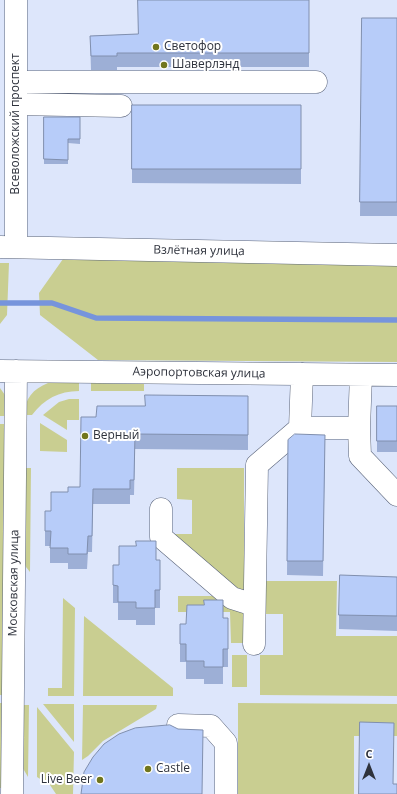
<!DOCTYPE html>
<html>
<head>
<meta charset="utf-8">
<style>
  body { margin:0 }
  #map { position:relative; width:397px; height:794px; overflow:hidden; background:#dde6fb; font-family:"Open Sans",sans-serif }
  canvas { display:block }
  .north { position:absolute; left:349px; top:746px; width:40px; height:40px; -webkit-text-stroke:3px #fff; paint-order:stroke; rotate:0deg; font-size:11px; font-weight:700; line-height:16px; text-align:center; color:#2e323c }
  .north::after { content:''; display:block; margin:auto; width:14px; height:18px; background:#2e323c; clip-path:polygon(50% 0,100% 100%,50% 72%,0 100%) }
</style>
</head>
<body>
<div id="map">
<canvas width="397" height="794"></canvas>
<div class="north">С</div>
</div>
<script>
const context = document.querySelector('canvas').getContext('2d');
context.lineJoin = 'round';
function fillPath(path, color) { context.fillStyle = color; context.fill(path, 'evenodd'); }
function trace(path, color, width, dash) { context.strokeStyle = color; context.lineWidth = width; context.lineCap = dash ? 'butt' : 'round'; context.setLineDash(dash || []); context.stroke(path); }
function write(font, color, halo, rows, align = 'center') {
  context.font = font + ' "Open Sans",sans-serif'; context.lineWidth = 4; context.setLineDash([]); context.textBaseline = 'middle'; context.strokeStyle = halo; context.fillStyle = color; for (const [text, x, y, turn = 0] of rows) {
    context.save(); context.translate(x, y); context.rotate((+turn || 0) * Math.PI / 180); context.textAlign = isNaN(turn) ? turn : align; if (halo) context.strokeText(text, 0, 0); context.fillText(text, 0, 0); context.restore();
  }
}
fillPath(new Path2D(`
  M63,259l334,7v96l-299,-2 -58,-45 -1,-22z
  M0,263h9l-2,52 -7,9z
  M48,383h31v8c-20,0 -35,8 -47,24h-8c1,-17 9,-26 24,-32z
  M91,383l53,1v7h-53z
  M0,388l5,7 1,21h-6z
  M69,399h10v21h-12v10l-24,-15 16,-13z
  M40,423l27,17v12l-27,-1z
  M0,424h6l-3,271h-3z
  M24,468h7l-1,104 -4,-5 -3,-8z
  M177,468h67v124h-11l-58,-52v-6h17v-34l-15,-1z
  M260,581h77l-1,55h61v60l-137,-1v-40h23v-41h-23z
  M178,596h35l31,10v37h-13l-1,-31h-52z
  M63,598l12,10 -1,88h-26v-8h14z
  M84,616l89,72v8h-90z
  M232,655h15v32h-15z
  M0,703h3l-1,85h-2z
  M238,703l159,1v32h-43v58h-116z
  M43,704h31v38z
  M22,705h7l-1,72 -7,-12z
  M83,705h74l-1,4 -53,32 -15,15 -6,4z
  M37,707l37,45 -1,42h-17l-6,-9 -13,-8z`), '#c9ce91');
trace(new Path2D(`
  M0,303h52l44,15 301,2`), '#7694dc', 5.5);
const minor = new Path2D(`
  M16,82h300
  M16,104l105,2
  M0,247l397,8
  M16,247v-247
  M0,371l397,4
  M300,428l2,-54
  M359,428l2,-53
  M161,509v28l71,61 22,7
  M254,644l3,-179 43,-37h59l1,28 37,39
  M178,725l33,1 15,17v51
  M12,794l4,-423`);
trace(minor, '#5a647a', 23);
trace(minor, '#fff', 22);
fillPath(new Path2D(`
  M309,0v67h-192v3h-26l-1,-34 48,-2z
  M362,18h35v198h-37z
  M132,105h169v79l-169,-1z
  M44,117h36v27l-12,-1v21h-24z
  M248,396v54l-113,-1 -1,46h-4v9h-37l-1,48h-4l-1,17h-19v-6h-18v-17h-5v-35h6l17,-19 12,-5 16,-70 49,-11z
  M377,406h20v46h-20z
  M325,435l-2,141 -36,-1 1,-135z
  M156,560h4v48h-5v17h-19v-5h-18v-17h-5v-38h6z
  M397,577v54l-58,-2v-14z
  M223,618h5v49h-5v17h-19v-5h-18v-17h-6v-38h6z`), '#9dafd6');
const building = new Path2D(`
  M138,0h171v53h-192v3h-26l-1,-20 48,-2z
  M362,18h35v184h-37z
  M132,105h169v64h-169z
  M44,117h36v22h-12v21l-24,-1z
  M145,395l103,1v39l-113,-1 -1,46h-4v9h-37l-1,47h-4l-1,18h-19v-6h-18l1,-17h-6v-20h6v-19h17v-5h12l1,-70h15l1,-11h48z
  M377,406h20v35h-20z
  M295,434l30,1 -2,126h-36l1,-121z
  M136,541h20v19h4v30h-5v18h-19v-6h-18v-16l-5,-1v-20h6v-19h17z
  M340,575l57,2v39l-58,-1z
  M204,600h19v18h5v31h-5v18h-19v-6h-18v-17h-6v-20h6l1,-19h17z
  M360,722l34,1 -1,61h4v10h-38z
  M170,725l8,4 25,1 -1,64h-121l3,-22 9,-15 11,-13 15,-10 16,-6z`);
fillPath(building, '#b7ccf9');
trace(building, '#808fae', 1);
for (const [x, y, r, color] of [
  [156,47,4,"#71761d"],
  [164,65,4,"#71761d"],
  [85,436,4,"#71761d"],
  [148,769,4,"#71761d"],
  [100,780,4,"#71761d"]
]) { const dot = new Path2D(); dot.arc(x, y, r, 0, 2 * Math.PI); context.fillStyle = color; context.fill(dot); trace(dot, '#fff', 1.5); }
write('12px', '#2e323c', '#fff', [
  ["Светофор",164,47],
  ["Шаверлэнд",172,65],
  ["Верный",93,436],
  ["Castle",156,769],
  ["Live Beer",92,780,"right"]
], 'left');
write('12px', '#2e323c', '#fff', [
  ["Всеволожский проспект",16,124,-90],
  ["Взлётная улица",199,251,1],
  ["Аэропортовская улица",199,373,1],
  ["Московская улица",14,583,-89]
]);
</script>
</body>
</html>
